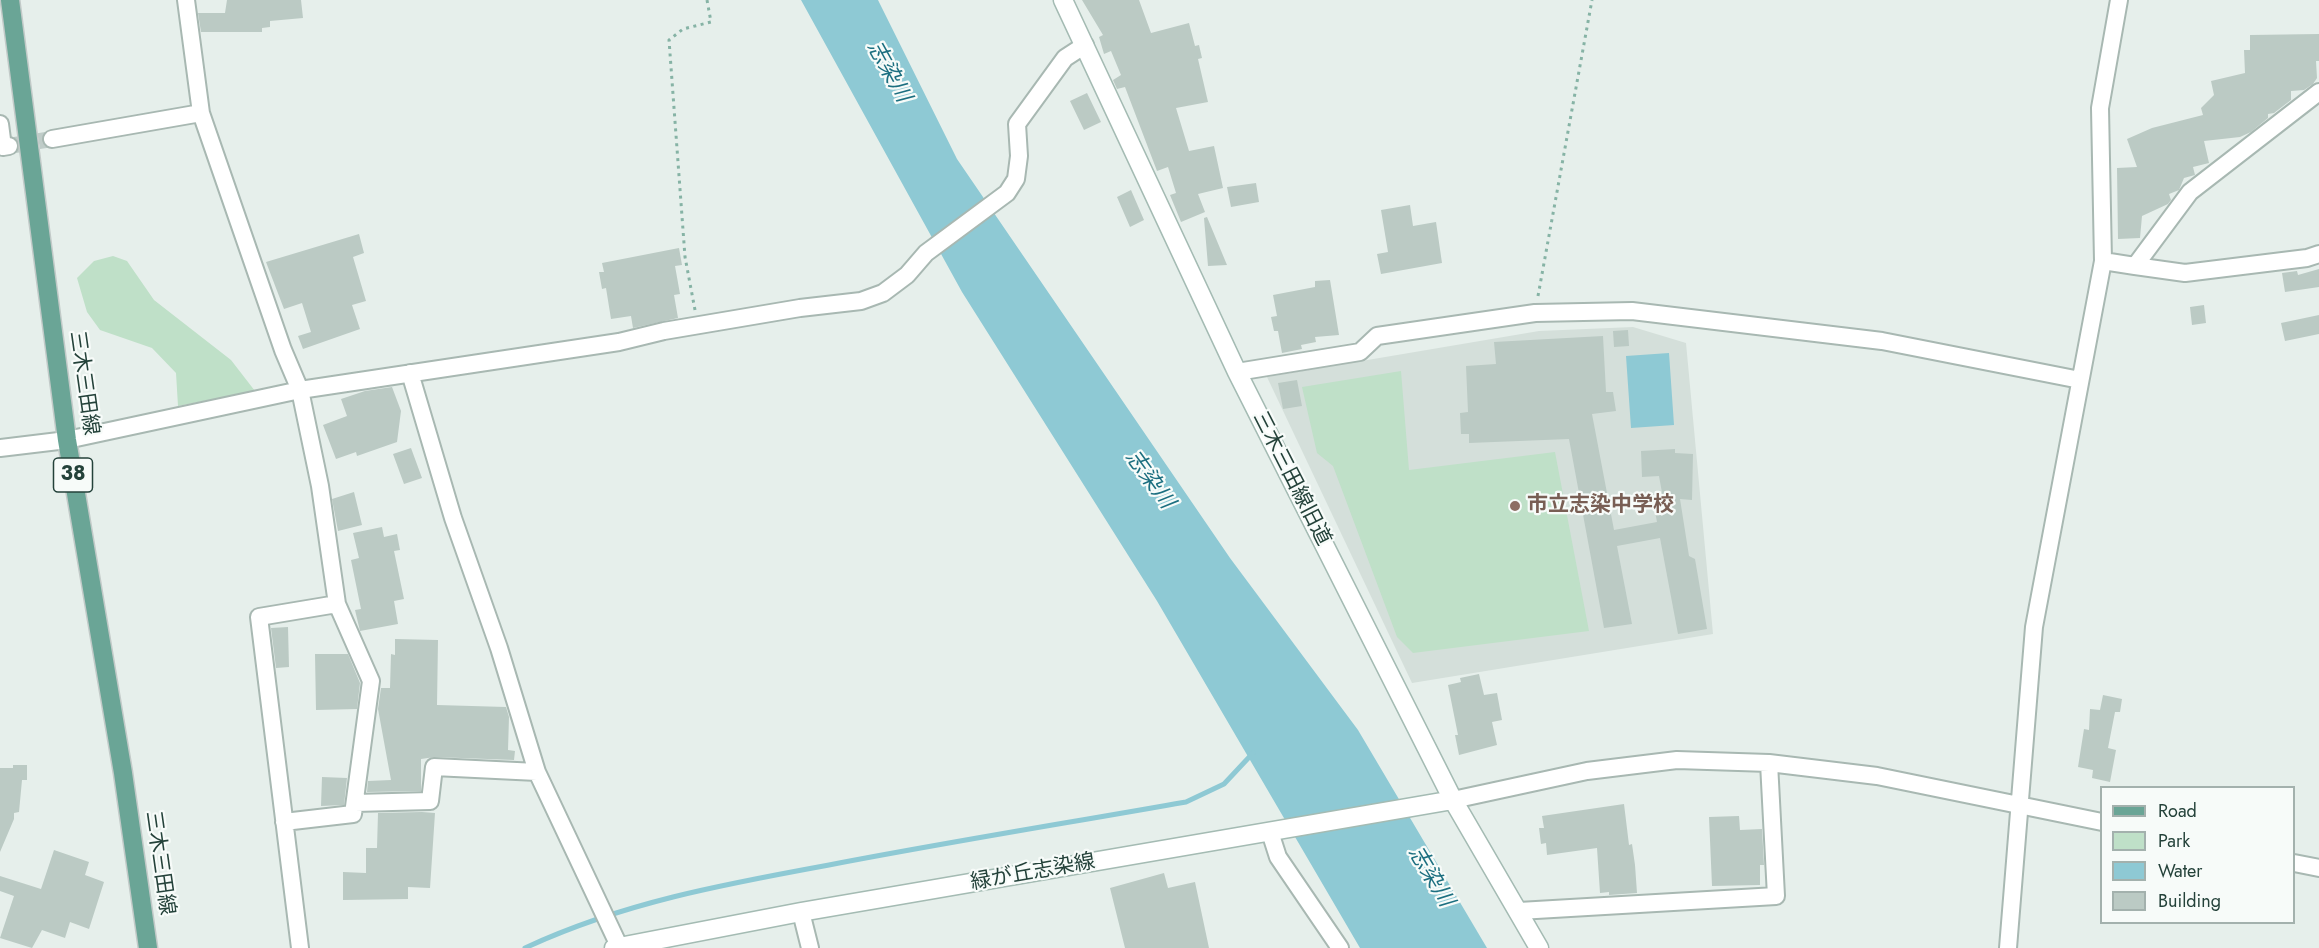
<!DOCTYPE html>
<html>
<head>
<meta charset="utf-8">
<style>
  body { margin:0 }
  #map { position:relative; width:2319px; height:948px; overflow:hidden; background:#e6efeb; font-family:Jost,sans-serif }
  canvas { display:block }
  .legend { position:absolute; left:2100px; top:786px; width:195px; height:138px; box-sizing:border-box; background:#f7fbf9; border:2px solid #a3b1ad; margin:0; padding:8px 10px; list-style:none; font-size:18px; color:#24423a }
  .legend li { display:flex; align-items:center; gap:12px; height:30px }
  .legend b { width:30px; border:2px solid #a3b1ad }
</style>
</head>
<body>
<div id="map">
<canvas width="2319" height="948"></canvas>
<ul class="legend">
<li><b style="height:8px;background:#6aa596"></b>Road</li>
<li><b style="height:16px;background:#bfe0c8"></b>Park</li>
<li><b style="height:16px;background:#8ec9d4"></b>Water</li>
<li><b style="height:16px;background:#bbcac4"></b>Building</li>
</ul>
</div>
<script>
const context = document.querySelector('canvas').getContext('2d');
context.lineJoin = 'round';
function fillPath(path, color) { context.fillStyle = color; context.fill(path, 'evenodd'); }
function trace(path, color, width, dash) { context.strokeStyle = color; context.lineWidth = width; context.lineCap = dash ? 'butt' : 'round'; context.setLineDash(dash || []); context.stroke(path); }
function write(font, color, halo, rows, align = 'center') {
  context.font = font + ' Jost,"Noto Sans JP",sans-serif'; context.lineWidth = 4.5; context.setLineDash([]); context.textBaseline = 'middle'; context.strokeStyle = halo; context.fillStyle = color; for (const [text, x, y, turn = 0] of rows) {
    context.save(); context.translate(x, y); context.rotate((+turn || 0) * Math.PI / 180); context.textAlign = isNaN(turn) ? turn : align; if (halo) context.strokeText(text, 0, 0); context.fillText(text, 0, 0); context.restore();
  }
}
fillPath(new Path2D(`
  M1633,327l53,16 27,291 -301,49 -145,-306 272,-46z`), '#d4dfda');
fillPath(new Path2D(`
  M113,256l14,5 27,39 77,60 24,31 -77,15 -2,-33 -24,-25 -52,-18 -13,-18 -10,-34 17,-17z
  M1401,371l8,99 146,-18 34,179 -176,22 -16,-16 -64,-171 -16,-13 -15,-66z`), '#bfe0c8');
fillPath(new Path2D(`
  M801,0h77l79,159 273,399 128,172 129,218h-127l-203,-347 -195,-309z
  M1669,353l5,72 -43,3 -5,-72z`), '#8ec9d4');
trace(new Path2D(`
  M525,948c96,-45 200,-64 304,-83 119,-23 238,-42 357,-63l38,-18 29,-31`), '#8ec9d4', 5);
fillPath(new Path2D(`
  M227,0h74l2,18 -33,3v6l-8,1v4h-61l-3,-19h27z
  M1082,0h57l12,33 38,-10 6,23 4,-1 3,13 -4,1 10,43 -32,6 13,43 25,-5 9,42 -25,6 7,18 -24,10 -11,-27 6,-2 -8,-26 -11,4 -32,-84 -8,2 -4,-9 8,-5 -10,-24 -7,3 -5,-17 4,-2z
  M2319,34v27h-3l1,17 -4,6 -9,6 -13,1v9l-17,13 -6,1v4l-17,14 -11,5 -36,4 5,22 -16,4 2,8 -11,3 -5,12 -10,4 2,6 -3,4 -26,12 -2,22 -22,1 -1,-71 20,-1 -10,-28 25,-11 51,-13 -2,-7 13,-13 -3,-14 34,-8 -1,-23h6v-15z
  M1087,93l14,29 -17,8 -14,-29z
  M1256,183l3,19 -28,5 -4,-20z
  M1131,190l13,30 -14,7 -13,-30z
  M1410,205l3,21 23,-4 6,41 -61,11 -4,-20 11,-2 -7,-42z
  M1207,217l20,48 -19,1 -4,-48z
  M359,234l5,19 -11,4 13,44 -14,4 8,24 -57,20 -5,-13 13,-4 -9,-29 -18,6 -18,-47z
  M679,248l3,17 -7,1 5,28 -6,1 4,23 -45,10 -2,-12 -20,3 -5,-31 -4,1 -3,-17h5l-2,-9z
  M2319,269v18l-34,5 -3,-19 15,-2 1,4z
  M1330,280l9,55 -24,2 1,5 -15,3 1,4 -20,4 -4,-22h-4l-3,-14 6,-1 -4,-21 42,-8v-6z
  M2204,305l2,18 -14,2 -2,-18z
  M2319,315v19l-34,7 -4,-18z
  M1628,330l1,16 -15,1 -1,-16z
  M1603,336l3,56h7l3,19 -24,3 22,116 43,-8 -2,-11 10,-2 -6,-33 -17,1 -1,-26 34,-2v4l18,1 -1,46 -12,-1 9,57 6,3 12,70 -29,5 -18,-96 -43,8 15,78 -28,4 -35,-189 -100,4v-9h-8l-1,-21 8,-1 -2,-46 30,-2 -2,-22z
  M1297,380l5,26 -19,3 -5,-26z
  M392,387l9,24 -4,31 -40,14 -1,-4 -20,7 -13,-34 24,-9 -6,-17 24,-8z
  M411,448l11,30 -18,6 -11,-30z
  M354,492l8,33 -24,6 -6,-32z
  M382,527l2,10 13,-3 3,16 -6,1 10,48 -10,2 4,23 -38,7 -5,-21 6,-1 -10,-49 8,-2 -6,-25z
  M288,627l1,40 -13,1 -5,-40z
  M395,639l43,1 -1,65 69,2 3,10 -1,33 7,1 -1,9 -79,-3 -14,2v32l-54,1 1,-11 23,-1 -13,-71 3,-21h9l1,-34 4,1z
  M315,654h33l12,29 -3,26 -41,1z
  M1479,674l5,21 13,-2 5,27 -10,2 5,23 -38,10 -4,-20h3l-10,-50 13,-3 -1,-4z
  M2103,695l19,4 -2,13h-5l-7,36 8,2 -6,32 -18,-4 1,-8 -15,-3 6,-38 5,1 1,-21 10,1z
  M13,765h14v15h-5l-3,32 -5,1v6l-14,33v-84h13z
  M322,777l25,1 -3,27 -23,1z
  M1624,804l5,41 3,-1 3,21 2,28 -28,2v-3l-9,1 -3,-45 -50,7 -1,-12 -5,1 -2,-16h5l-2,-12z
  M422,812l13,1 -5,75 -22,-1v12l-65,1v-28l23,1v-25h11l1,-35z
  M1739,816l1,14 22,-1 2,36h-4v20l-48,1 -3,-69z
  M54,850l35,12 -4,13 19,7 -15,47 -19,-7 -5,16 -23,-8 -10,18 -32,-10 14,-42 -14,-5v-15l41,13z
  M1164,873l4,15 27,-6 14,66h-84l-15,-60z`), '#bbcac4');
trace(new Path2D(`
  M15,145l37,-6`), '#bfccc8', 16, [16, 8]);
const street = new Path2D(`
  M186,0l15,113 82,237 17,40 20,96 17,118 -78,13 41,331
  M0,124l3,23 6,-1
  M52,139l149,-26
  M2103,261l32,5 55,-74 129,-100
  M2135,266l50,7 122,-15 12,-4
  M1237,372l123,-20 17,-16 158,-23 97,-2 250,30 198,39
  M410,373l43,145 46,130 38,124 83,176
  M0,448l67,-8 233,-50 319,-48 45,-11 136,-23 61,-7 22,-8 24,-18 19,-22 81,-60 9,-14 3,-23 -2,-32 48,-66 20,-13
  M1453,800l134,-29 90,-11 92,3 108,13 225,46
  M355,803l75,-2 4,-34 103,5
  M284,822l69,-8 18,-133 -34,-77
  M1270,832l8,25 62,91
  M2294,863l25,5
  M1519,911l257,-15 -7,-133
  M801,912l9,36
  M2008,948l26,-321 69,-366 -3,-153 19,-108`);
const secondary = new Path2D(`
  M1063,0l174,372 216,428 86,148
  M614,948l187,-36 652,-112`);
const primary = new Path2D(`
  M10,0l57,440 56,333 25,175`);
trace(street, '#a8b8b2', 20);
trace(secondary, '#a4bbb3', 21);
trace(primary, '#c2cac8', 21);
trace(new Path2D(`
  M1538,296l54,-296
  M695,310l-10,-53 -16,-217 14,-11 28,-7 -4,-22`), '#86b3a5', 3, [3, 4.5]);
trace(street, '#fff', 16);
trace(secondary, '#fff', 18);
trace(primary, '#6aa596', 18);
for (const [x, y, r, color] of [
  [1515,506,6,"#8d6e63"]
]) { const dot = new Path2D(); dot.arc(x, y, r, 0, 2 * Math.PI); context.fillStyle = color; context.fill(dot); trace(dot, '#f7fbf9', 2); }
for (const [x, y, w] of [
  [73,475,39]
]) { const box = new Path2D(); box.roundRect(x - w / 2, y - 17, w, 34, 4.5); context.fillStyle = '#f7fbf9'; context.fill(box); trace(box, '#24423a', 1.5); }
write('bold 20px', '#24423a', null, [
  ["38",73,475]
]);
write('21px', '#24423a', '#f7fbf9', [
  ["三木三田線",83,383,82],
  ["三木三田線旧道",1291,479,63],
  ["三木三田線",159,863,82],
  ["緑が丘志染線",1033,873,-10]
]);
write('bold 21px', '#785e54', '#f7fbf9', [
  ["市立志染中学校",1527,506]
], 'left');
write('italic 22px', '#1c6f80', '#f7fbf9', [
  ["志染川",888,72,61],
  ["志染川",1149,480,54],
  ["志染川",1430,877,59]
]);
</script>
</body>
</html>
